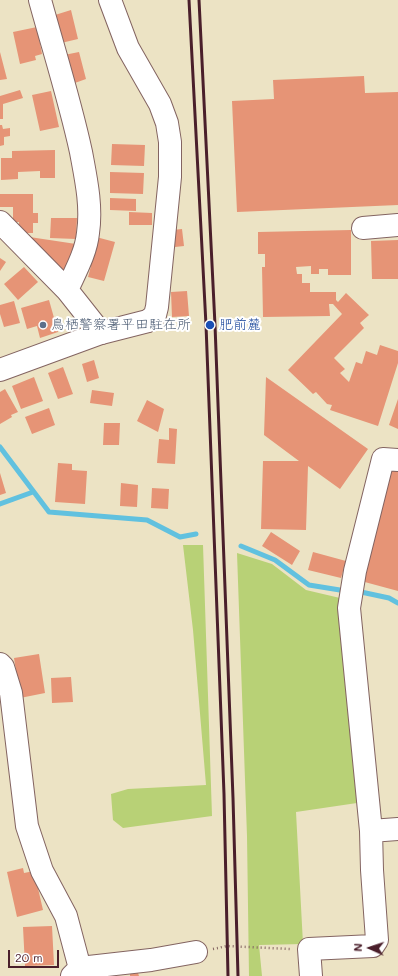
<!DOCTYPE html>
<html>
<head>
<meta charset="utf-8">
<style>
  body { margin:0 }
  #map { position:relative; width:398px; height:976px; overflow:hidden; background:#ece3c4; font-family:Mali,sans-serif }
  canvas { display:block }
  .north { position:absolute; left:350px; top:928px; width:40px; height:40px; -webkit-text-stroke:3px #fff; paint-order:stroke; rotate:273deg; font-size:11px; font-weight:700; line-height:16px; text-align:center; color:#4a1f2b }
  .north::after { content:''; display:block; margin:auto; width:14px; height:18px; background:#4a1f2b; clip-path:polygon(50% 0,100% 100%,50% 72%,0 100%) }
  .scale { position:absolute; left:8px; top:950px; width:51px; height:18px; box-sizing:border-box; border:2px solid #4a1f2b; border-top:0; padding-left:5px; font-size:12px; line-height:14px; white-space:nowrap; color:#4a1f2b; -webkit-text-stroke:3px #fff; paint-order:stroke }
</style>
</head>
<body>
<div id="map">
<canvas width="398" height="976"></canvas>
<div class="north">N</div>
<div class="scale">20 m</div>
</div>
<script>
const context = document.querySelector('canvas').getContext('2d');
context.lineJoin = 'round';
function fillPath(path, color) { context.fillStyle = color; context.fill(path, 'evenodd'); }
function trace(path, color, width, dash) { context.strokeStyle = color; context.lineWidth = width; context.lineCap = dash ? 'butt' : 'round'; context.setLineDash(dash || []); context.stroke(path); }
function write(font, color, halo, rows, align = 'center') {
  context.font = font + ' Mali,"Klee One",sans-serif'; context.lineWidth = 4; context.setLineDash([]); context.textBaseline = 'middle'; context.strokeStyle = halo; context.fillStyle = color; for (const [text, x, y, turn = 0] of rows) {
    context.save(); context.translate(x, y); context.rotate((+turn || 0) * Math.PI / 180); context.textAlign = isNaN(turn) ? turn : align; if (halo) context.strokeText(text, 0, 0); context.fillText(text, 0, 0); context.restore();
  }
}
fillPath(new Path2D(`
  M183,545h20l9,271 -89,12 -10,-8 -2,-26 17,-5 78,-4 -13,-155z
  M237,553l35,11 34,26 34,8 3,16 14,189 -61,9 7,132 -44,1 3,31h-13l-2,-140z`), '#b8d176');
trace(new Path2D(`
  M0,447l49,65 98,8 33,17 16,-3
  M0,504l33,-12
  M241,546l34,14 34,25 37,6
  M361,592l28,6 9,5`), '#61c1df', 5);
fillPath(new Path2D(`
  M71,10l7,29 -17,4 -6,-28z
  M37,27l5,27 -7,2 1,4 -16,4 -7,-32z
  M0,52l7,27 -7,1z
  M79,52l7,27 -14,5 -8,-29z
  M364,76l1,17 33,-1v113l-161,7 -5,-111 42,-2 -1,-19z
  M20,90l3,8 -20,6v15h-3v-23z
  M51,91l8,36 -19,4 -8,-36z
  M0,125h2l1,4 7,-1v8l-6,1v8l-4,1z
  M112,144l33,1 -1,21 -33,-1z
  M55,150v28h-15v-7l-22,1v7l-17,1v-22h11v-7z
  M110,172l34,1 -1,21 -33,-1z
  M0,194h33v19h5v10h-5v10h-14v-11h-6v-15h-13z
  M110,198l26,1v12l-26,-1z
  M129,212l23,1v12h-23z
  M51,218h26l-1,21 -26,-1z
  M182,229l2,17 -9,1 -2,-17z
  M351,230v45h-23v-6h-9v5h-8v-8l-15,1 1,7h5v9h8v9h26v8l2,2 8,-9 23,22 -9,8 4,5 -30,30 11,11 -5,4 9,9 7,-20 6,2 4,-13 11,4 3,-10 18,6v12l-20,63 -48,-16 2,-5 -5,-1 -11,-12 -3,2 -25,-24 54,-56 -9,-10h-4l1,12 -67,1 -1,-50h3v-13h-7v-22z
  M23,236l53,8 -6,33z
  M96,237l19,5 -11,39 -16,-4 3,-11 -3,-2z
  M398,240v39h-26l-1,-38z
  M0,258l6,4 -6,9z
  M24,267l14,15 -20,18 -14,-16z
  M187,291l2,25 -17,1 -1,-25z
  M49,300l9,32 -18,6 -3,-12 -10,3 -6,-21z
  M14,301l6,22 -16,4 -4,-13v-9z
  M94,360l5,18 -12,4 -5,-18z
  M63,367l10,27 -15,5 -10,-26z
  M34,377l9,24 -22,8 -9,-23z
  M266,377l102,72 -28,40 -32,-23 -2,64 -45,-1 2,-68h36l-35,-26z
  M5,389l13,23 -7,3 1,2 -12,7v-32z
  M92,390l22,3 -2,13 -22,-3z
  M398,399v30l-9,-4z
  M147,400l17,9 -6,23 -21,-11z
  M49,408l6,17 -23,9 -7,-17z
  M104,423h16l-1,22h-16z
  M169,428l8,1 -2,35 -18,-1 2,-24 10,1z
  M58,463l14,1v6l15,1 -2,33 -30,-2z
  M392,469l6,2v120l-37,-10z
  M0,473l6,20 -6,2z
  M121,483l17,2 -1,22 -17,-1z
  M152,488l17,1 -1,20 -17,-1z
  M271,532l29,19 -8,14 -30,-19z
  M313,552l33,9 -5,17 -33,-8z
  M39,654l6,39 -25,5 -6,-40z
  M71,677l2,25 -21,1 -1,-25z
  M23,868l1,5 10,-2 9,39 -26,7 -10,-45z
  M52,926l2,39 -29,1 -2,-39z
  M138,973l1,3h-9v-2z`), '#e69476');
const minor = new Path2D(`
  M40,0c14,51 30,101 41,152 5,27 11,54 7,81 -2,20 -13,39 -21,57
  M110,0l18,48 32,56 7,19 3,19v35l-13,130 -2,8 -7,6
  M0,222l67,68 34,43
  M363,228l35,-3
  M0,664l3,3 8,26 16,133 15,45 24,45 16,60
  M371,831l27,-2
  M72,976l8,-8 71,-8 45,-8
  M311,976l-2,-27 64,-3 4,-6 -5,-70 -1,-39 -22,-223 6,-37 28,-112 15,1`);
const major = new Path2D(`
  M0,370l101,-37 47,-12`);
trace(minor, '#836461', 24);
trace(major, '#836461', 24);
trace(new Path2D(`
  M213,949l14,-3 63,3`), '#836461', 2.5, [1, 3]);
trace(minor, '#fff', 22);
trace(major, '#fff', 22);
trace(new Path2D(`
  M189,0l17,325 18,469 4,182
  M199,0l16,325 18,473 5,178`), '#4a1f2b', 3);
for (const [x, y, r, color] of [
  [43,325,4,"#5c6f8a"],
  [210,325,5,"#1a4fb4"]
]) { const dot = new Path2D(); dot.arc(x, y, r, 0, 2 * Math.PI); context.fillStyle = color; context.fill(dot); trace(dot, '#fff', 1.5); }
write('14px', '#4e5e75', '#fff', [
  ["鳥栖警察署平田駐在所",51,325]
], 'left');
write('14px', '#164399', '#fff', [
  ["肥前麓",219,325]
], 'left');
</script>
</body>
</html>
